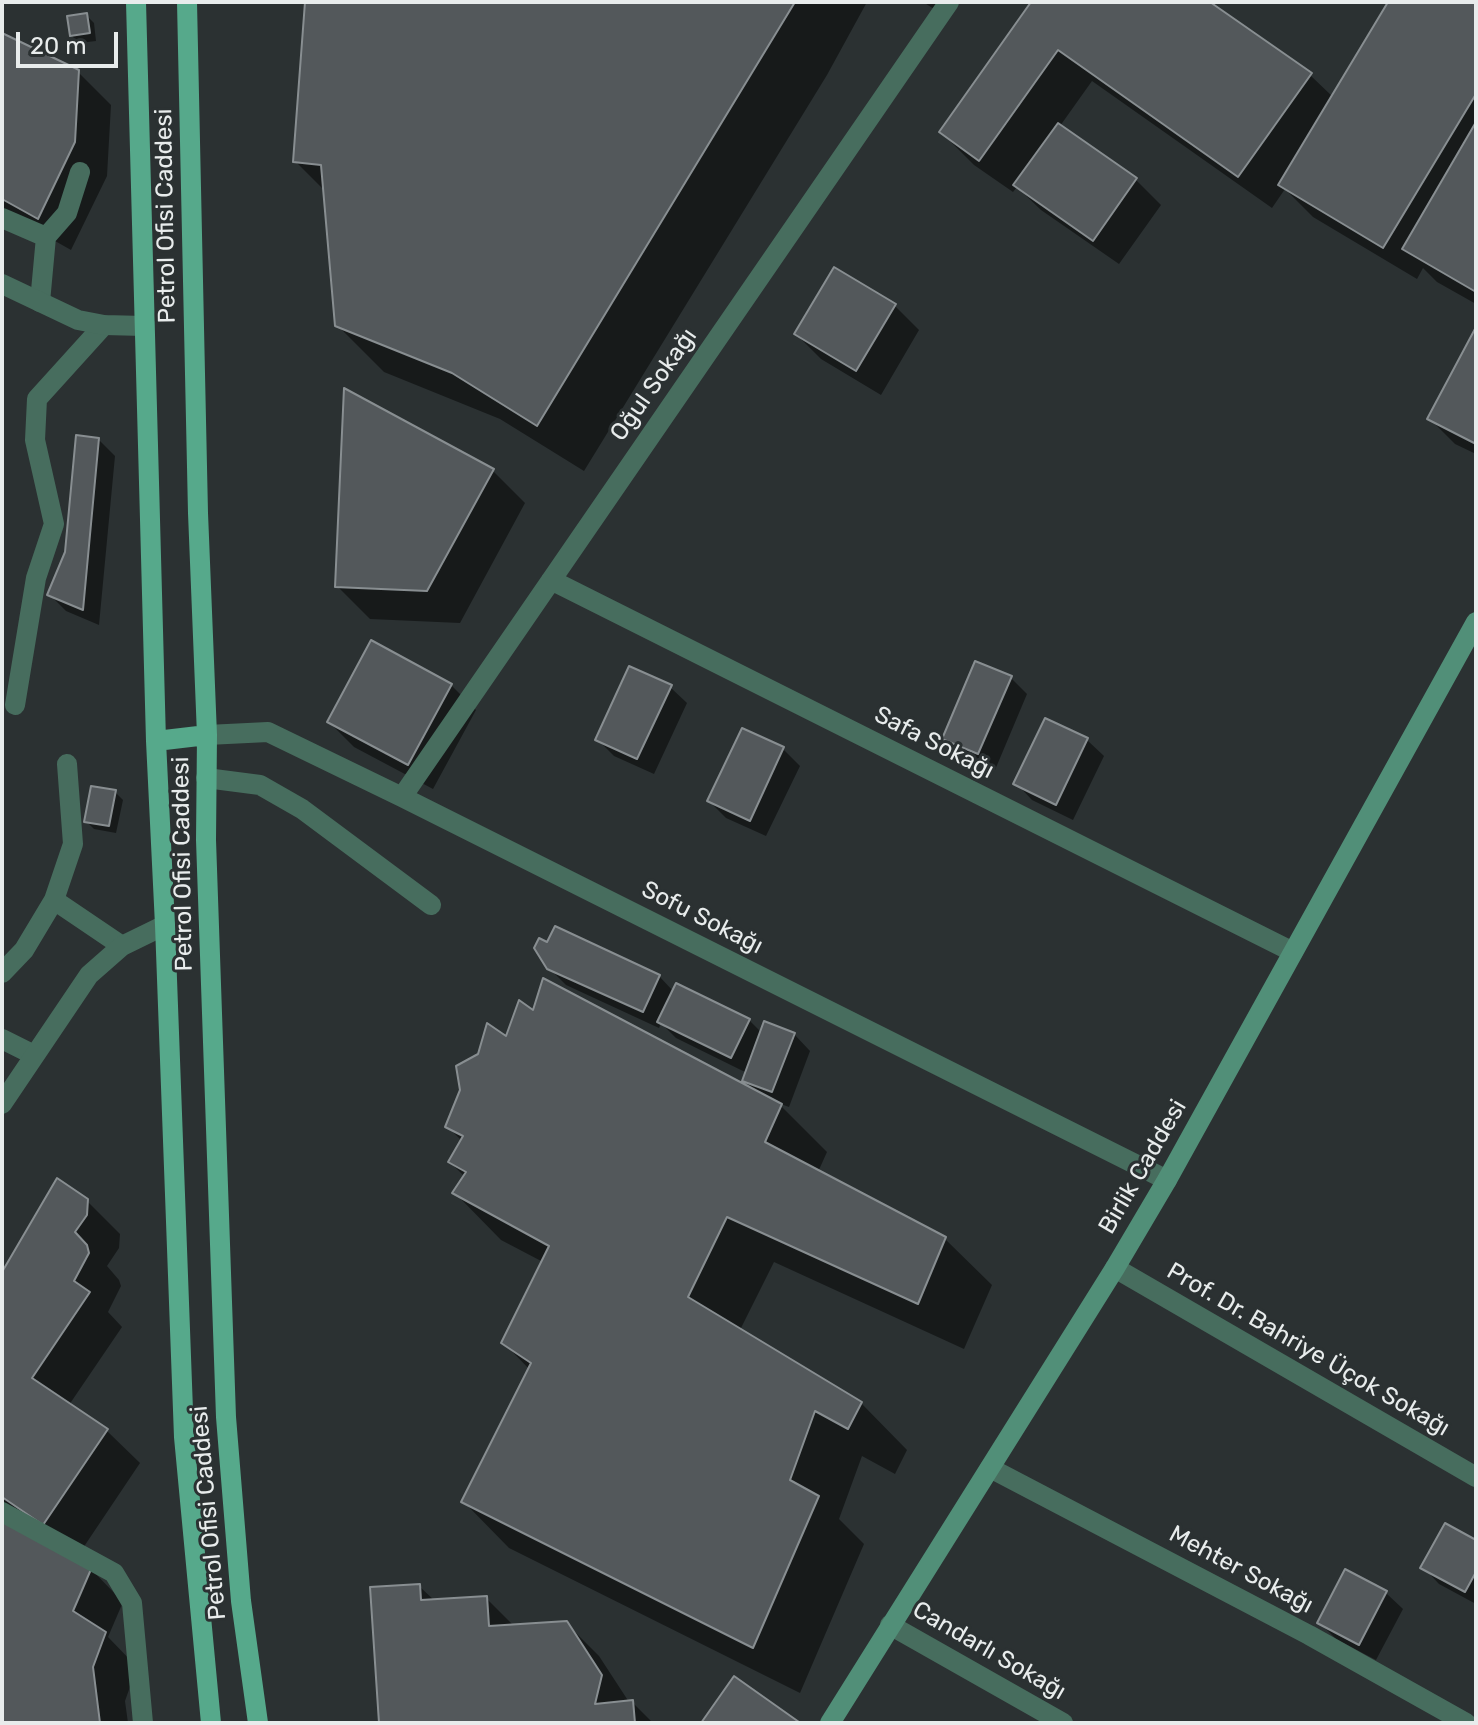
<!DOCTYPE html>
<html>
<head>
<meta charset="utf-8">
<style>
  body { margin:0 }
  #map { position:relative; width:1478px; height:1725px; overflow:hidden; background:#2b3132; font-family:Rubik,sans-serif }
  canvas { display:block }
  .frame { position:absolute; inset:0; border:4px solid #e8ecec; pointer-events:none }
  .scale { position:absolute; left:16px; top:32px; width:102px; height:36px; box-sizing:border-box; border:4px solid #e8ecec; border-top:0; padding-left:10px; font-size:24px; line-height:28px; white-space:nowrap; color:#e8ecec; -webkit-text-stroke:6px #2b3132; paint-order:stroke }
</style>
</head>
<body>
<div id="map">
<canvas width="1478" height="1725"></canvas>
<div class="frame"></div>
<div class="scale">20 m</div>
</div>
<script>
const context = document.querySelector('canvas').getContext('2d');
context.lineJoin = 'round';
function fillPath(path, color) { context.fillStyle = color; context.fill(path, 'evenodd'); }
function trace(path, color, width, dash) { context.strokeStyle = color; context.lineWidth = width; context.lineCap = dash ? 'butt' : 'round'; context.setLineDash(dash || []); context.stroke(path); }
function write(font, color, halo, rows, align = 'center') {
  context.font = font + ' Rubik,sans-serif'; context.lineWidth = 6; context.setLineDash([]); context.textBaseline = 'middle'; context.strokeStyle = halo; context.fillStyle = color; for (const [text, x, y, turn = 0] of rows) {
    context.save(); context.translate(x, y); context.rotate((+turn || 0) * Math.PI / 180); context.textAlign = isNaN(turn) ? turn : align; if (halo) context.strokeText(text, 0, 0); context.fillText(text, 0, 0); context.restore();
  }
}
fillPath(new Path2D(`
  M307,2h560l-40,73 -243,396 -84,-52 -116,-47 -47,-47 -12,-134 -30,-30z
  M923,2h15l-4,7z
  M1033,2h174l103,73 23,22 58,-95h85v302l-39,-22 -14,-14 -6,11 -104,-62 -28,-28 -13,19 -180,-127 -32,45 76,54 25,25 -42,59 -78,-54 -24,-23 -4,5 -39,-27 -33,-33z
  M86,15l8,8 2,18 -17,2 -8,-8z
  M2,36l76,36 33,33 -4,71 -36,74 -69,-39z
  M894,305l25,25 -38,65 -60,-36 -25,-25z
  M1476,331v123l-21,-10 -25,-25z
  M98,439l17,17 -16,169 -33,-14 -17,-17 18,-42z
  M493,471l32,32 -65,120 -90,-4 -33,-33z
  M1011,678l16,16 -32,76 -33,-14 -17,-17z
  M451,685l25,25 -43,79 -79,-42 -25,-25z
  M670,687l17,16 -33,71 -40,-18 -16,-16z
  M1087,740l17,16 -31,64 -41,-20 -16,-17z
  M783,749l17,17 -34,70 -40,-18 -17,-17z
  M115,792l8,8 -7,33 -22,-4 -8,-8z
  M548,967l111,9 15,16 75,28 13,13 32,1 16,17 -21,56 -11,-4 49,49 -9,20 127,67 47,46 -28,64 -190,-87 -34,68 121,73 46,47 -12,24 -33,-18 -23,63 25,25 -64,149 -291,-145 -46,-47 67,-131 -26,-27 39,-81 -42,-22 -46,-47 10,-16 -15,-15 12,-21 -15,-15 87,-113 221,78 -11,-11 3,-7 -71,-35 -15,-15 -2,5 -93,-43z
  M86,1200l34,34 -1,14 -12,18 12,14 2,6 -13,26 14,15 -53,78 38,26 33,32 -63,94 -75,-51v-230z
  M1476,1542v62l-37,-20 -16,-17z
  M91,1569l32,33 -15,35 29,30 -12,34 3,22h-126z
  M419,1586l16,15 51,-3 28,28 52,-3 33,33 30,46h3l21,21h-272z
  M1386,1593l17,16 -27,51 -40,-21 -17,-17z`), '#0007');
const building = new Path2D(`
  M305,2h490l-258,424 -85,-53 -117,-47 -14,-161 -28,-3z
  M1031,2h179l102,71 -74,104 -180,-127 -79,111 -40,-29z
  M1388,2h88v92l-93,154 -105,-63z
  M87,13l3,20 -20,3 -3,-20z
  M2,33l77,37 -4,72 -37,77 -36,-20z
  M1476,122v170l-74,-43z
  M1058,123l79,55 -44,63 -80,-56z
  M834,267l62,37 -40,67 -62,-37z
  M1476,327v117l-49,-25z
  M344,388l150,81 -67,122 -92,-4z
  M76,435l23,3 -16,172 -36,-15 18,-43z
  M371,640l81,44 -44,81 -81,-43z
  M975,661l37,15 -34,78 -36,-15z
  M629,666l43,19 -35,74 -42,-19z
  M1045,718l43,20 -32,67 -43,-21z
  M742,728l42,19 -34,74 -43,-20z
  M91,786l25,4 -7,36 -25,-4z
  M555,926l105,49 -17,37 -96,-43 -13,-21 5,-10 8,4z
  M543,978l239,126 -17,38 181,95 -28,67 -191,-87 -39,80 174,105 -14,27 -33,-18 -25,69 29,16 -66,152 -292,-146 70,-139 -30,-20 48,-97 -97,-53 14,-21 -18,-10 15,-26 -18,-9 15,-37 -4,-24 22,-12 9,-31 19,13 13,-36 14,10z
  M676,983l74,36 -19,39 -74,-36z
  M764,1021l31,12 -23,59 -30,-11z
  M57,1178l31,21 -1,16 -12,17 12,13 2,8 -15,28 16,11 -58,86 76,51 -65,96 -41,-28v-225z
  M2,1519l90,48 -19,44 33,21 -13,35 7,56h-98z
  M1445,1523l31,17v32l-11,20 -45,-24z
  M1345,1569l42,22 -28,54 -42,-22z
  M420,1584l1,16 66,-4 2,30 78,-5 35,54 -7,29 38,-4 2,23h-256l-9,-136z
  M734,1676l65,46 -1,1h-97z`);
fillPath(building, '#53585b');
trace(building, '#888e91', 2);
trace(new Path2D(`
  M2,218l44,19 21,-24 13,-41
  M40,302l6,-65
  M15,705l21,-127 18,-54 -19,-84 2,-41 67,-74
  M206,778l54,7 42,24 129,96
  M54,900l68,46
  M2,973l22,-23 30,-50 19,-56 -6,-80
  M2,1039l32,16
  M2,1512l112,61 18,30 11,120`), '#476d5e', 20);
trace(new Path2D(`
  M2,284l76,36 26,5 40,1
  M551,580l742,372
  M207,735l61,-3 134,65 765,383
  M402,797l547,-795
  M2,1104l87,-129 33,-29 43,-21
  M1115,1268l361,209
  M990,1468l319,167 157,88
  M890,1625l173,98`), '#476d5e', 20);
trace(new Path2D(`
  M830,1723l285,-455 52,-88 309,-558`), '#518f78', 20);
trace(new Path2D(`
  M136,2l20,739 9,184 19,512 27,286
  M187,2l11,511 9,222 -1,105 20,577 15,184 17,122
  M156,741l51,-6`), '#56a98b', 20);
write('24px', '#e8ecec', '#2b3132', [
  ["Petrol Ofisi Caddesi",166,216,-91],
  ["Oğul Sokağı",654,385,-55],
  ["Safa Sokağı",934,743,27],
  ["Petrol Ofisi Caddesi",183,864,-91],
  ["Sofu Sokağı",702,918,27],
  ["Birlik Caddesi",1143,1167,-60],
  ["Prof. Dr. Bahriye Üçok Sokağı",1308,1350,30],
  ["Petrol Ofisi Caddesi",209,1513,-95],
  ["Mehter Sokağı",1241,1570,28],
  ["Candarlı Sokağı",989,1651,30]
]);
</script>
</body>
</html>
